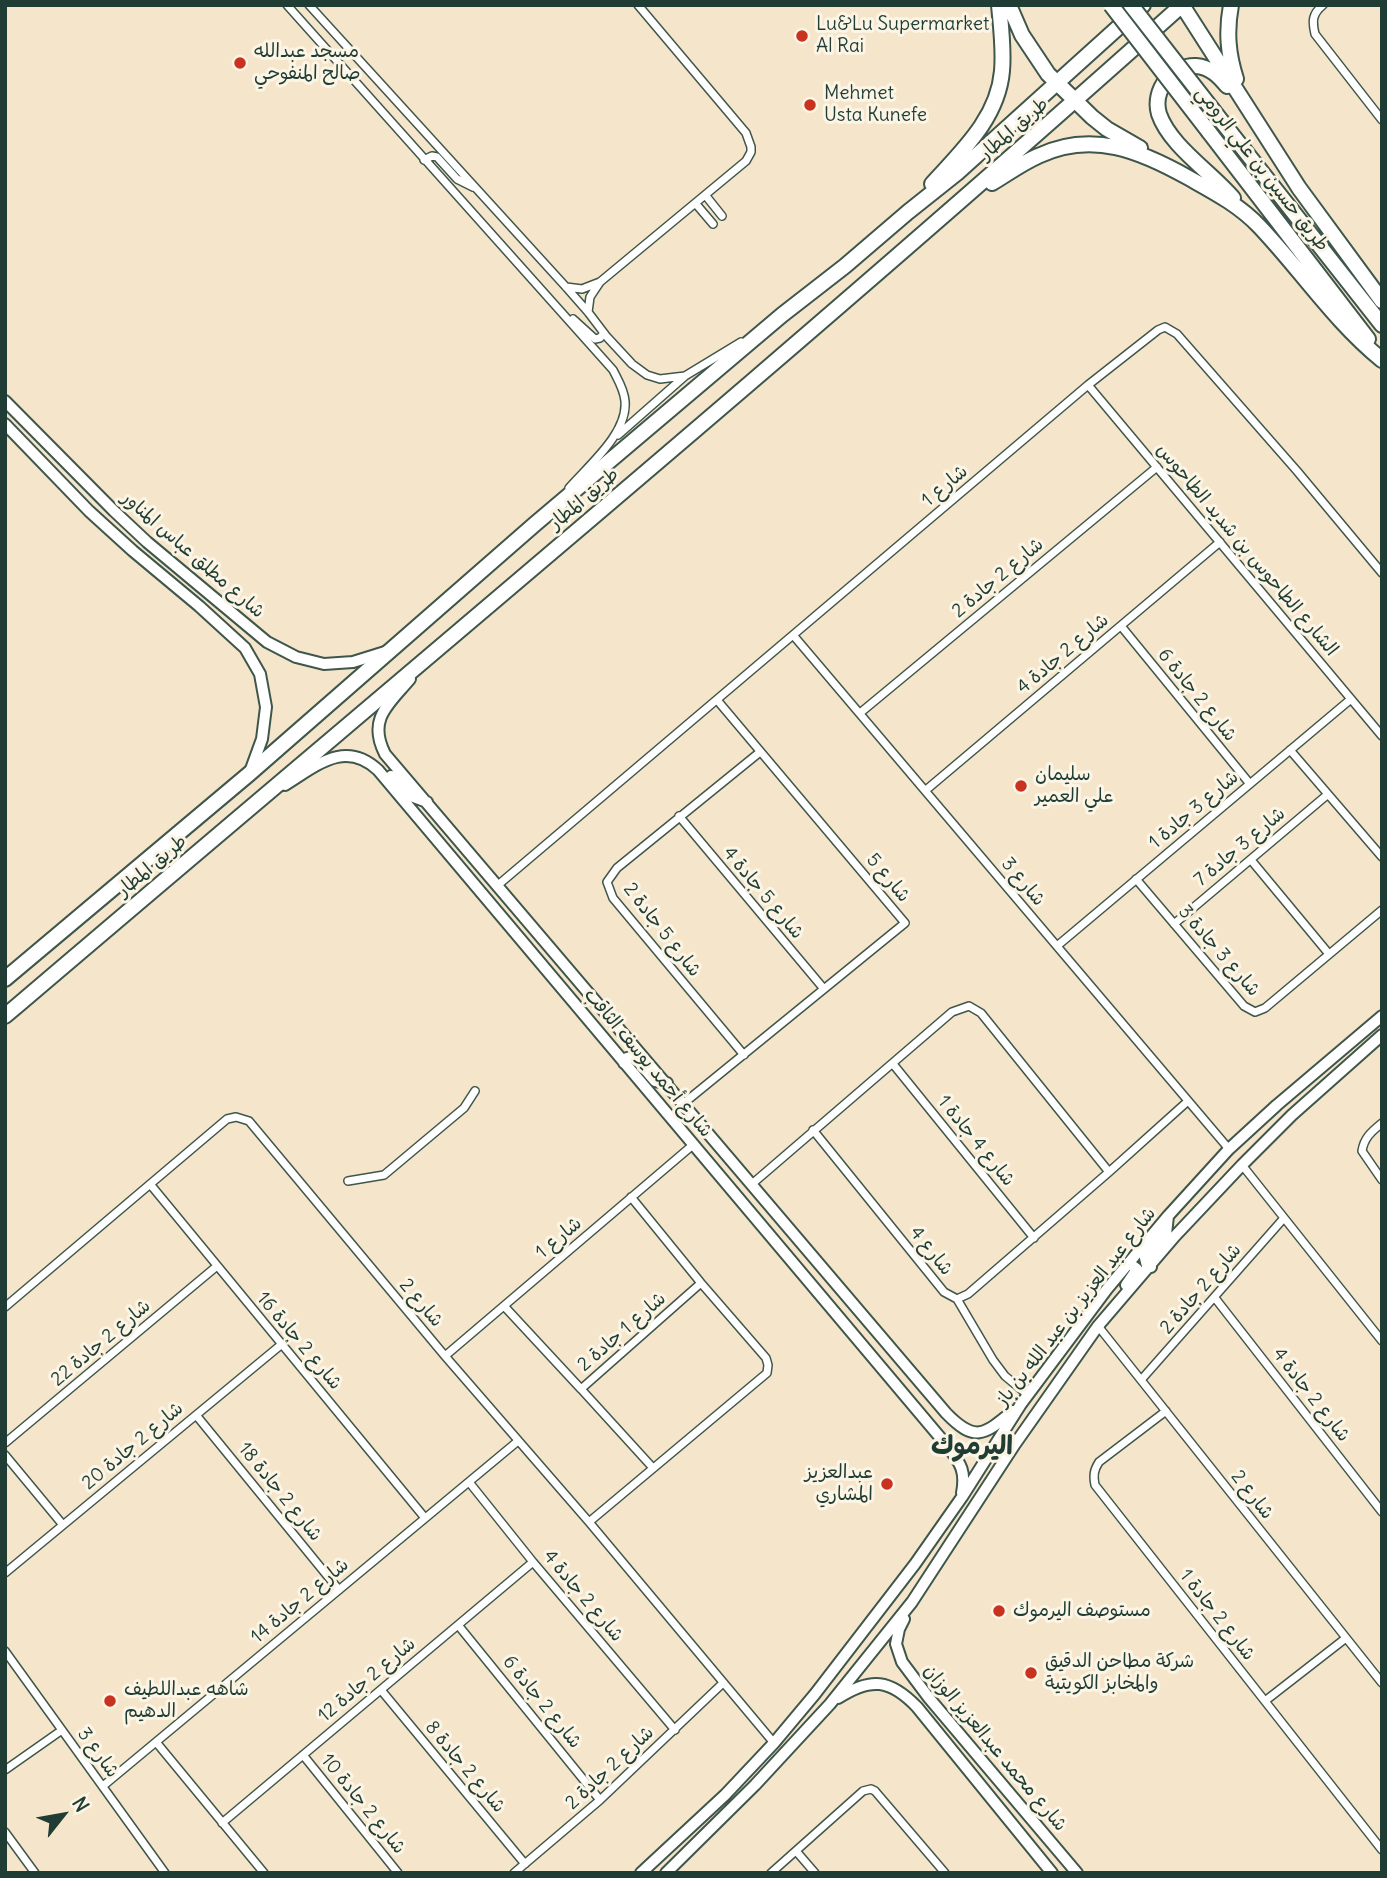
<!DOCTYPE html>
<html>
<head>
<meta charset="utf-8">
<style>
  body { margin:0 }
  #map { position:relative; width:1387px; height:1878px; overflow:hidden; background:#f5e6cb; font-family:Delius,sans-serif }
  canvas { display:block }
  .frame { position:absolute; inset:0; border:7px solid #1f3d34; pointer-events:none }
  .north { position:absolute; left:28px; top:1780px; width:70px; height:70px; -webkit-text-stroke:5px #fcf5e5; paint-order:stroke; rotate:59deg; font-size:19px; font-weight:700; line-height:28px; text-align:center; color:#1f3d34 }
  .north::after { content:''; display:block; margin:auto; width:24px; height:32px; background:#1f3d34; clip-path:polygon(50% 0,100% 100%,50% 72%,0 100%) }
</style>
</head>
<body>
<div id="map">
<canvas width="1387" height="1878"></canvas>
<div class="frame"></div>
<div class="north">N</div>
</div>
<script>
const context = document.querySelector('canvas').getContext('2d');
context.lineJoin = 'round';
function trace(path, color, width, dash) { context.strokeStyle = color; context.lineWidth = width; context.lineCap = dash ? 'butt' : 'round'; context.setLineDash(dash || []); context.stroke(path); }
function write(font, color, halo, rows, align = 'center') {
  context.font = font + ' Delius,"Playpen Sans Arabic",sans-serif'; context.lineWidth = 6; context.setLineDash([]); context.textBaseline = 'middle'; context.strokeStyle = halo; context.fillStyle = color; for (const [text, x, y, turn = 0] of rows) {
    context.save(); context.translate(x, y); context.rotate((+turn || 0) * Math.PI / 180); context.textAlign = isNaN(turn) ? turn : align; if (halo) context.strokeText(text, 0, 0); context.fillText(text, 0, 0); context.restore();
  }
}
const street = new Path2D(`
  M287,5l326,365c5,10 11,19 12,31 3,32 -36,64 -56,87
  M309,5l257,282 22,25 19,25 25,27 15,11 13,4 25,-3 56,-34
  M1323,5c-11,9 -11,16 -8,29l67,86
  M424,160l8,-4 5,1 20,22 16,8
  M706,196l16,20
  M696,204l17,20
  M566,287l16,2 18,-7 146,-121 5,-9v-5l-5,-14 -108,-128
  M588,312l2,-15 10,-15
  M573,319l22,20 5,-1 4,-5
  M1088,385l294,351
  M618,435l67,-59
  M1121,626l129,158
  M793,635l436,514
  M860,713l297,-246
  M1290,750l92,107
  M926,790l294,-248
  M679,816l145,173
  M1251,860l78,94
  M1136,879l108,127 11,6 10,-4 117,-98
  M498,885l590,-500 70,-55 7,-3 12,7 120,137 85,102
  M1174,924l153,-129
  M1057,946l294,-247
  M744,1055l-131,-157 -6,-16 10,-14 143,-116
  M893,1064l141,174
  M684,1103l221,-180 -188,-223
  M1382,1123c-11,9 -18,15 -20,28l20,29
  M813,1130l131,162 13,7 11,-5 141,-122 79,-71
  M1242,1165l140,176
  M348,1181l36,-6 80,-67 11,-17
  M150,1184l275,334
  M752,1184l200,-172 17,-6 12,7 128,159
  M1215,1298l167,214
  M957,1299l36,61 12,16 23,19
  M504,1306l77,83
  M5,1307l222,-188 9,-2 13,4 196,235 144,166 185,221
  M1098,1326l284,357
  M445,1356l249,-212
  M1141,1380l143,-162
  M1166,1411l-67,51c-5,8 -6,13 -4,23l287,365
  M196,1415l143,175
  M5,1443l212,-177
  M5,1455l58,70
  M653,1468l-72,-79 120,-106
  M469,1482l64,80 142,168
  M589,1522l178,-149 1,-8 -2,-7 -65,-75 -70,-86
  M5,1573l277,-229
  M458,1625l142,175
  M5,1651l160,222
  M381,1690l144,174
  M1265,1701l81,-63
  M156,1742l108,131
  M303,1755l95,118
  M5,1770l57,-40
  M103,1786l415,-345
  M222,1823l311,-261
  M5,1832l30,41
  M796,1851l19,22
  M514,1873l86,-73 123,-117
  M771,1873l92,-82 8,-2 4,2 70,82`);
const secondary = new Path2D(`
  M5,401l109,110 33,31 120,100 29,15 28,7 29,-2 32,-10
  M5,424l84,87 44,40 66,55 46,42 15,26 6,33 -4,32 -12,33
  M410,679c-21,25 -43,40 -25,75l561,659c29,30 38,22 67,-2
  M391,776l20,20 16,6
  M285,785c31,-19 60,-46 93,-15l571,678c12,16 17,24 13,45
  M624,1063l3,-5 5,-1 4,2 19,22 12,2
  M1151,1267l-4,-1 -2,-8 21,-24 2,-18
  M1126,1285l11,-16 -8,-6
  M904,1619l-5,10 -3,15 6,18 27,36 148,175
  M838,1698c33,-21 52,-19 79,9l135,166
  M641,1873l84,-78 49,-52 41,-49 100,-130 47,-67 59,-93 86,-115 61,-73 61,-67 48,-44 105,-89
  M666,1873l89,-88 75,-81 82,-102 103,-158 83,-118 77,-90 67,-71 50,-50 90,-80`);
const highway = new Path2D(`
  M1009,5l13,30 26,39 44,43 15,12 33,19
  M1182,5l117,183 83,113
  M1231,5c-5,27 -3,49 5,74
  M1227,86c-8,-10 -17,-19 -31,-20 -24,-1 -44,24 -37,48 11,32 52,58 74,84
  M1223,123l159,202
  M1209,132l159,207
  M992,183c15,-9 30,-20 46,-27 54,-26 103,-5 151,22 25,14 50,27 70,48 42,44 75,95 123,134
  M932,184c30,-33 66,-66 70,-113 2,-22 -1,-44 -3,-66
  M5,979l244,-205 286,-250 247,-209 63,-49 63,-54 49,-39 186,-168
  M5,1016c394,-336 792,-666 1177,-1011`);
trace(street, '#3f564b', 10);
trace(secondary, '#3f564b', 14);
trace(highway, '#3f564b', 18);
trace(street, '#fff', 7);
trace(secondary, '#fff', 10);
trace(highway, '#fff', 14);
const highwayBridge = new Path2D(`
  M1111,5l98,127
  M1131,5l92,118`);
trace(highwayBridge, '#3f564b', 18, []);
trace(highwayBridge, '#fff', 14);
for (const [x, y, r, color] of [
  [802,36,7,"#c8321e"],
  [240,63,7,"#c8321e"],
  [810,105,7,"#c8321e"],
  [1021,786,7,"#c8321e"],
  [887,1484,7,"#c8321e"],
  [999,1611,7,"#c8321e"],
  [1031,1673,7,"#c8321e"],
  [110,1701,7,"#c8321e"]
]) { const dot = new Path2D(); dot.arc(x, y, r, 0, 2 * Math.PI); context.fillStyle = color; context.fill(dot); trace(dot, '#fcf5e5', 2.5); }
write('19px', '#1f3d34', '#fcf5e5', [
  ["Lu&Lu Supermarket",816,25],
  ["Al Rai",816,47],
  ["مسجد عبدالله",254,52],
  ["صالح المنفوحي",254,74],
  ["Mehmet",824,94],
  ["Usta Kunefe",824,116],
  ["سليمان",1035,775],
  ["علي العمير",1035,797],
  ["عبدالعزيز",873,1473,"right"],
  ["المشاري",873,1495,"right"],
  ["مستوصف اليرموك",1013,1611],
  ["شركة مطاحن الدقيق",1045,1662],
  ["والمخابز الكويتية",1045,1684],
  ["شاهه عبداللطيف",124,1690],
  ["الدهيم",124,1712]
], 'left');
write('19px', '#1f3d34', '#fcf5e5', [
  ["طريق المطار",1014,129,-41],
  ["طريق حسين بن علي الرومي",1262,169,52],
  ["شارع 1",945,486,-40],
  ["طريق المطار",584,499,-40],
  ["الشارع الطاحوس بن شديد الطاحوس",1247,550,50],
  ["شارع مطلق عباس المناور",193,555,41],
  ["شارع 2 جادة 2",998,578,-40],
  ["شارع 2 جادة 4",1063,654,-40],
  ["شارع 2 جادة 6",1197,695,51],
  ["شارع 3 جادة 1",1194,810,-40],
  ["شارع 3 جادة 7",1240,847,-40],
  ["طريق المطار",152,866,-40],
  ["شارع 5",888,878,50],
  ["شارع 3",1023,882,50],
  ["شارع 5 جادة 4",763,893,50],
  ["شارع 5 جادة 2",662,930,52],
  ["شارع 3 جادة 3",1219,951,49],
  ["شارع أحمد يوسف الثاقب",648,1063,50],
  ["شارع 4 جادة 1",976,1141,51],
  ["شارع 1",559,1238,-40],
  ["شارع 4",931,1251,51],
  ["شارع 2 جادة 2",1201,1289,-49],
  ["شارع 2",421,1303,50],
  ["شارع عبد العزيز بن عبد الله بن باز",1076,1307,-52],
  ["شارع 1 جادة 2",622,1332,-41],
  ["شارع 2 جادة 16",299,1341,50],
  ["شارع 2 جادة 22",101,1343,-40],
  ["شارع 2 جادة 4",1311,1395,52],
  ["شارع 2 جادة 20",133,1446,-40],
  ["شارع 2 جادة 18",280,1492,51],
  ["شارع 2",1252,1495,52],
  ["شارع 2 جادة 4",583,1596,50],
  ["شارع 2 جادة 14",300,1601,-40],
  ["شارع 2 جادة 1",1217,1615,52],
  ["شارع 2 جادة 12",367,1680,-40],
  ["شارع 2 جادة 6",542,1702,51],
  ["شارع محمد عبدالعزيز الوزان",995,1748,50],
  ["شارع 3",98,1753,54],
  ["شارع 2 جادة 8",465,1767,50],
  ["شارع 2 جادة 2",610,1768,-43],
  ["شارع 2 جادة 10",363,1804,51]
]);
write('bold 26px', '#1f3d34', '#fcf5e5', [
  ["اليرموك",972,1447]
]);
</script>
</body>
</html>
